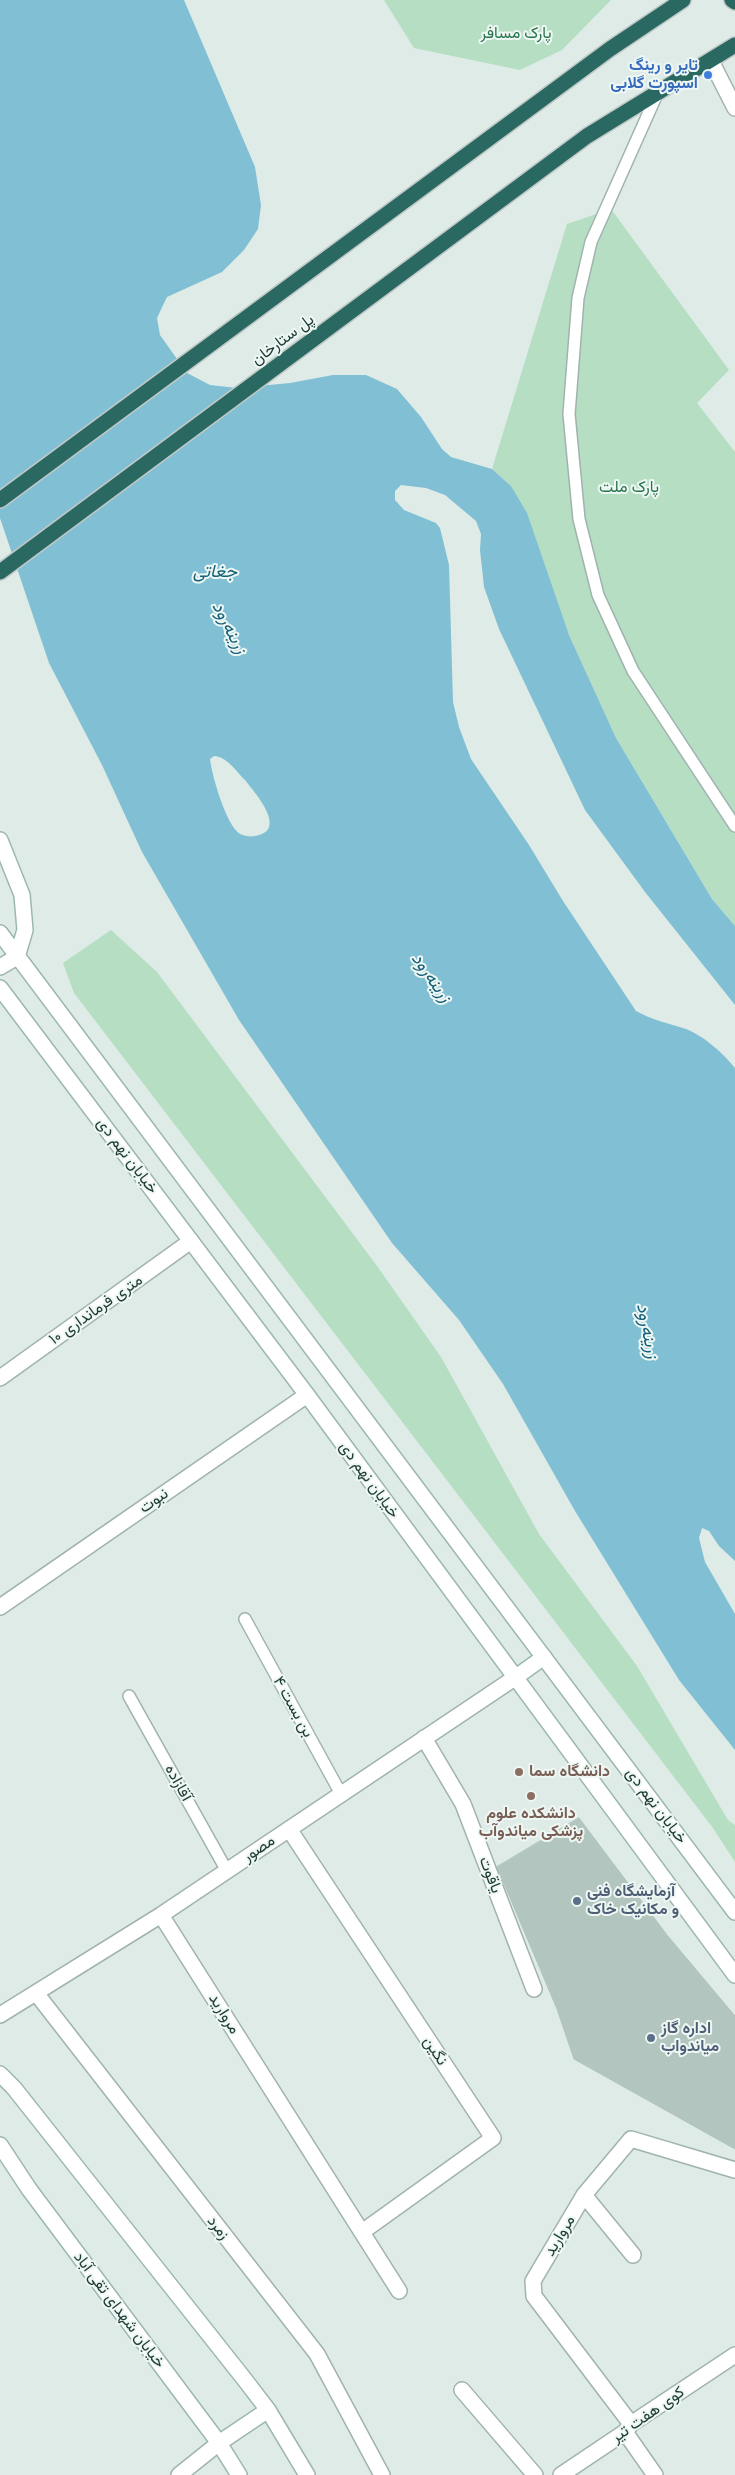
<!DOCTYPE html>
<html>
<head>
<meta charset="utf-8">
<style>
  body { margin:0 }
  canvas { display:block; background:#deebe6 }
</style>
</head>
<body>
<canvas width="735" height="2475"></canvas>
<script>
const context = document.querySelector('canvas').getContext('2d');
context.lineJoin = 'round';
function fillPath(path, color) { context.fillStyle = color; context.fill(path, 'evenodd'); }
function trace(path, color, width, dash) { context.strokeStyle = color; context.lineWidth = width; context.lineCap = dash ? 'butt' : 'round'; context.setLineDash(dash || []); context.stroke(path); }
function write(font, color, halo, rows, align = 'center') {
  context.font = font + ' "Space Grotesk",Vazirmatn,sans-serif'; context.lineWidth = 4; context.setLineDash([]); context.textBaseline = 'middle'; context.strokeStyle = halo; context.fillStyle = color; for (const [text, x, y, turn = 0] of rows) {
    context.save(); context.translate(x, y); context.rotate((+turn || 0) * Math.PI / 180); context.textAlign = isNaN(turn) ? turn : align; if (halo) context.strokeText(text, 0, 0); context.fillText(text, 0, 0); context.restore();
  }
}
fillPath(new Path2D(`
  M384,0h227l-49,50 -42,20 -106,-22z
  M611,209l118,161 -32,33 38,49v474l-23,-27 -96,-161 -47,-103 -58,-149 -19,-17 75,-245z
  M111,930l46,42 220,294 64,91 98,177 98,132 91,154 7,5v37l-22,-34 -639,-835 -11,-30z`), '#b5dec3');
fillPath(new Path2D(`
  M0,0h184l71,167 6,38 -3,24 -14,21 -22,22 -55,25 -10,21 3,17 27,38 23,12 27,3 53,-5 43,-8h33l31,14 24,28 21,32 9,8 41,12 19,17 16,27 42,122 47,103 96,161 23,27v79l-90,-113 -60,-82 -86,-181 -15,-42 -4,-37 1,-16 -5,-13 -31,-26 -19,-7 -25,-3 -6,6v9l9,10 32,13 4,5 9,37 4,137 6,25 12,32 58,86 34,56 73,110c16,9 31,12 47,17 19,6 40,25 52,40v493l-16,-15 -10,-15 -7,-3 -3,10 6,24 30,52v136l-56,-70 -104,-169 -72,-127 -44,-64 -67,-77 -153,-223 -97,-168 -40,-87 -53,-102 -49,-145zM214,756c12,0 22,15 30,23 9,11 43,49 15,56 -5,2 -13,2 -19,-1 -14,-9 -28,-58 -30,-75z`), '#81c0d4');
const building = new Path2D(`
  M579,1818l88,117 68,81v133l-161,-90 -17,-50 -60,-142z`);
fillPath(building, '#b3c5bf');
trace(building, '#b0c4be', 1);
const lane = new Path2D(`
  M658,92l-67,150 -13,56 -9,116 10,105 19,76 35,76 102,155
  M245,1619l96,175
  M129,1696l98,175`);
const street = new Path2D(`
  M711,61l24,47
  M0,1378l191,-137
  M0,1607l307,-212
  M424,1738l39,66 71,185
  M289,1829l204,309 -131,94
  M161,1915l238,376
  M36,1993l281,361 65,121
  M0,2015l161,-100 355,-238
  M584,2195l49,60
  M462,2390l73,85
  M631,2424l-97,-128 -1,-15 51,-86 47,-56 104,31
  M625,2432l30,43
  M179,2475l40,-32
  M561,2475l64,-43 6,-8 104,-69`);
const secondary = new Path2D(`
  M0,840l22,55 3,35 -8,27 -17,10
  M0,933l735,979
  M0,988l307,407 428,580
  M516,1677l28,-20
  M0,2074l14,14 231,292 23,30 39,65
  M0,2145l29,44 190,254 20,32
  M219,2443l49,-33`);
const highway = new Path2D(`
  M732,0l3,2
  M0,500l610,-451 73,-49
  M0,572l587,-436 148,-91`);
trace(lane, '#a1b3ae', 14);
trace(street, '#a1b3ae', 18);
trace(secondary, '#9cb7b0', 18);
trace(highway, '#c0c8c7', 18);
trace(lane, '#fff', 11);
trace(street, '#fff', 15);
trace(secondary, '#fff', 15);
trace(highway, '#296961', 15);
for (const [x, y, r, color] of [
  [708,75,5,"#3f7fe0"],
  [519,1772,5,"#8d6e63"],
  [531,1796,5,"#8d6e63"],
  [577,1901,5,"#5c6f8a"],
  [651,2038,5,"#5c6f8a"]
]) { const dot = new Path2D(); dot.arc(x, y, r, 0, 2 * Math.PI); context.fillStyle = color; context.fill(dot); trace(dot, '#eef7f3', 2); }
write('16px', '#26744b', '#eef7f3', [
  ["پارک مسافر",516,34],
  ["پارک ملت",629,488]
]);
write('bold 16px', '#366cbe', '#eef7f3', [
  ["تایر و رینگ",698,66],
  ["اسپورت گلابی",698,84]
], 'right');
write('16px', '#1e3b36', '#eef7f3', [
  ["پل ستارخان",283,340,-37],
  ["خیابان نهم دی",127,1156,53],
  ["۱۰ متری فرمانداری",96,1310,-35],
  ["خیابان نهم دی",369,1480,54],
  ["نبوت",154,1501,-35],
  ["بن بست ۴",293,1707,61],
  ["آقازاده",178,1783,61],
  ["خیابان نهم دی",656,1806,53],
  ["مصور",259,1849,-34],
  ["یاقوت",490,1875,69],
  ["مروارید",224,2014,58],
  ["نگین",435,2051,57],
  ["زمرد",218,2228,52],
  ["مروارید",560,2236,-59],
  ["خیابان شهدای تقی آباد",119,2310,53],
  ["کوی هفت تیر",648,2415,-35]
]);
write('bold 16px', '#785e54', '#eef7f3', [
  ["دانشگاه سما",529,1772],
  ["دانشکده علوم",531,1814,"center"],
  ["پزشکی میاندوآب",531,1832,"center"]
], 'left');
write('bold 16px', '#4e5e75', '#eef7f3', [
  ["آزمایشگاه فنی",587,1892],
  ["و مکانیک خاک",587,1910],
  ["اداره گاز",661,2029],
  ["میاندواب",661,2047]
], 'left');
write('italic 18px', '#15607a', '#eef7f3', [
  ["جغاتی",215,572],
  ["زرینه‌رود",229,628,63],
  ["زرینه‌رود",431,978,55],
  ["زرینه‌رود",647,1331,79]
]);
</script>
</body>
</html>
